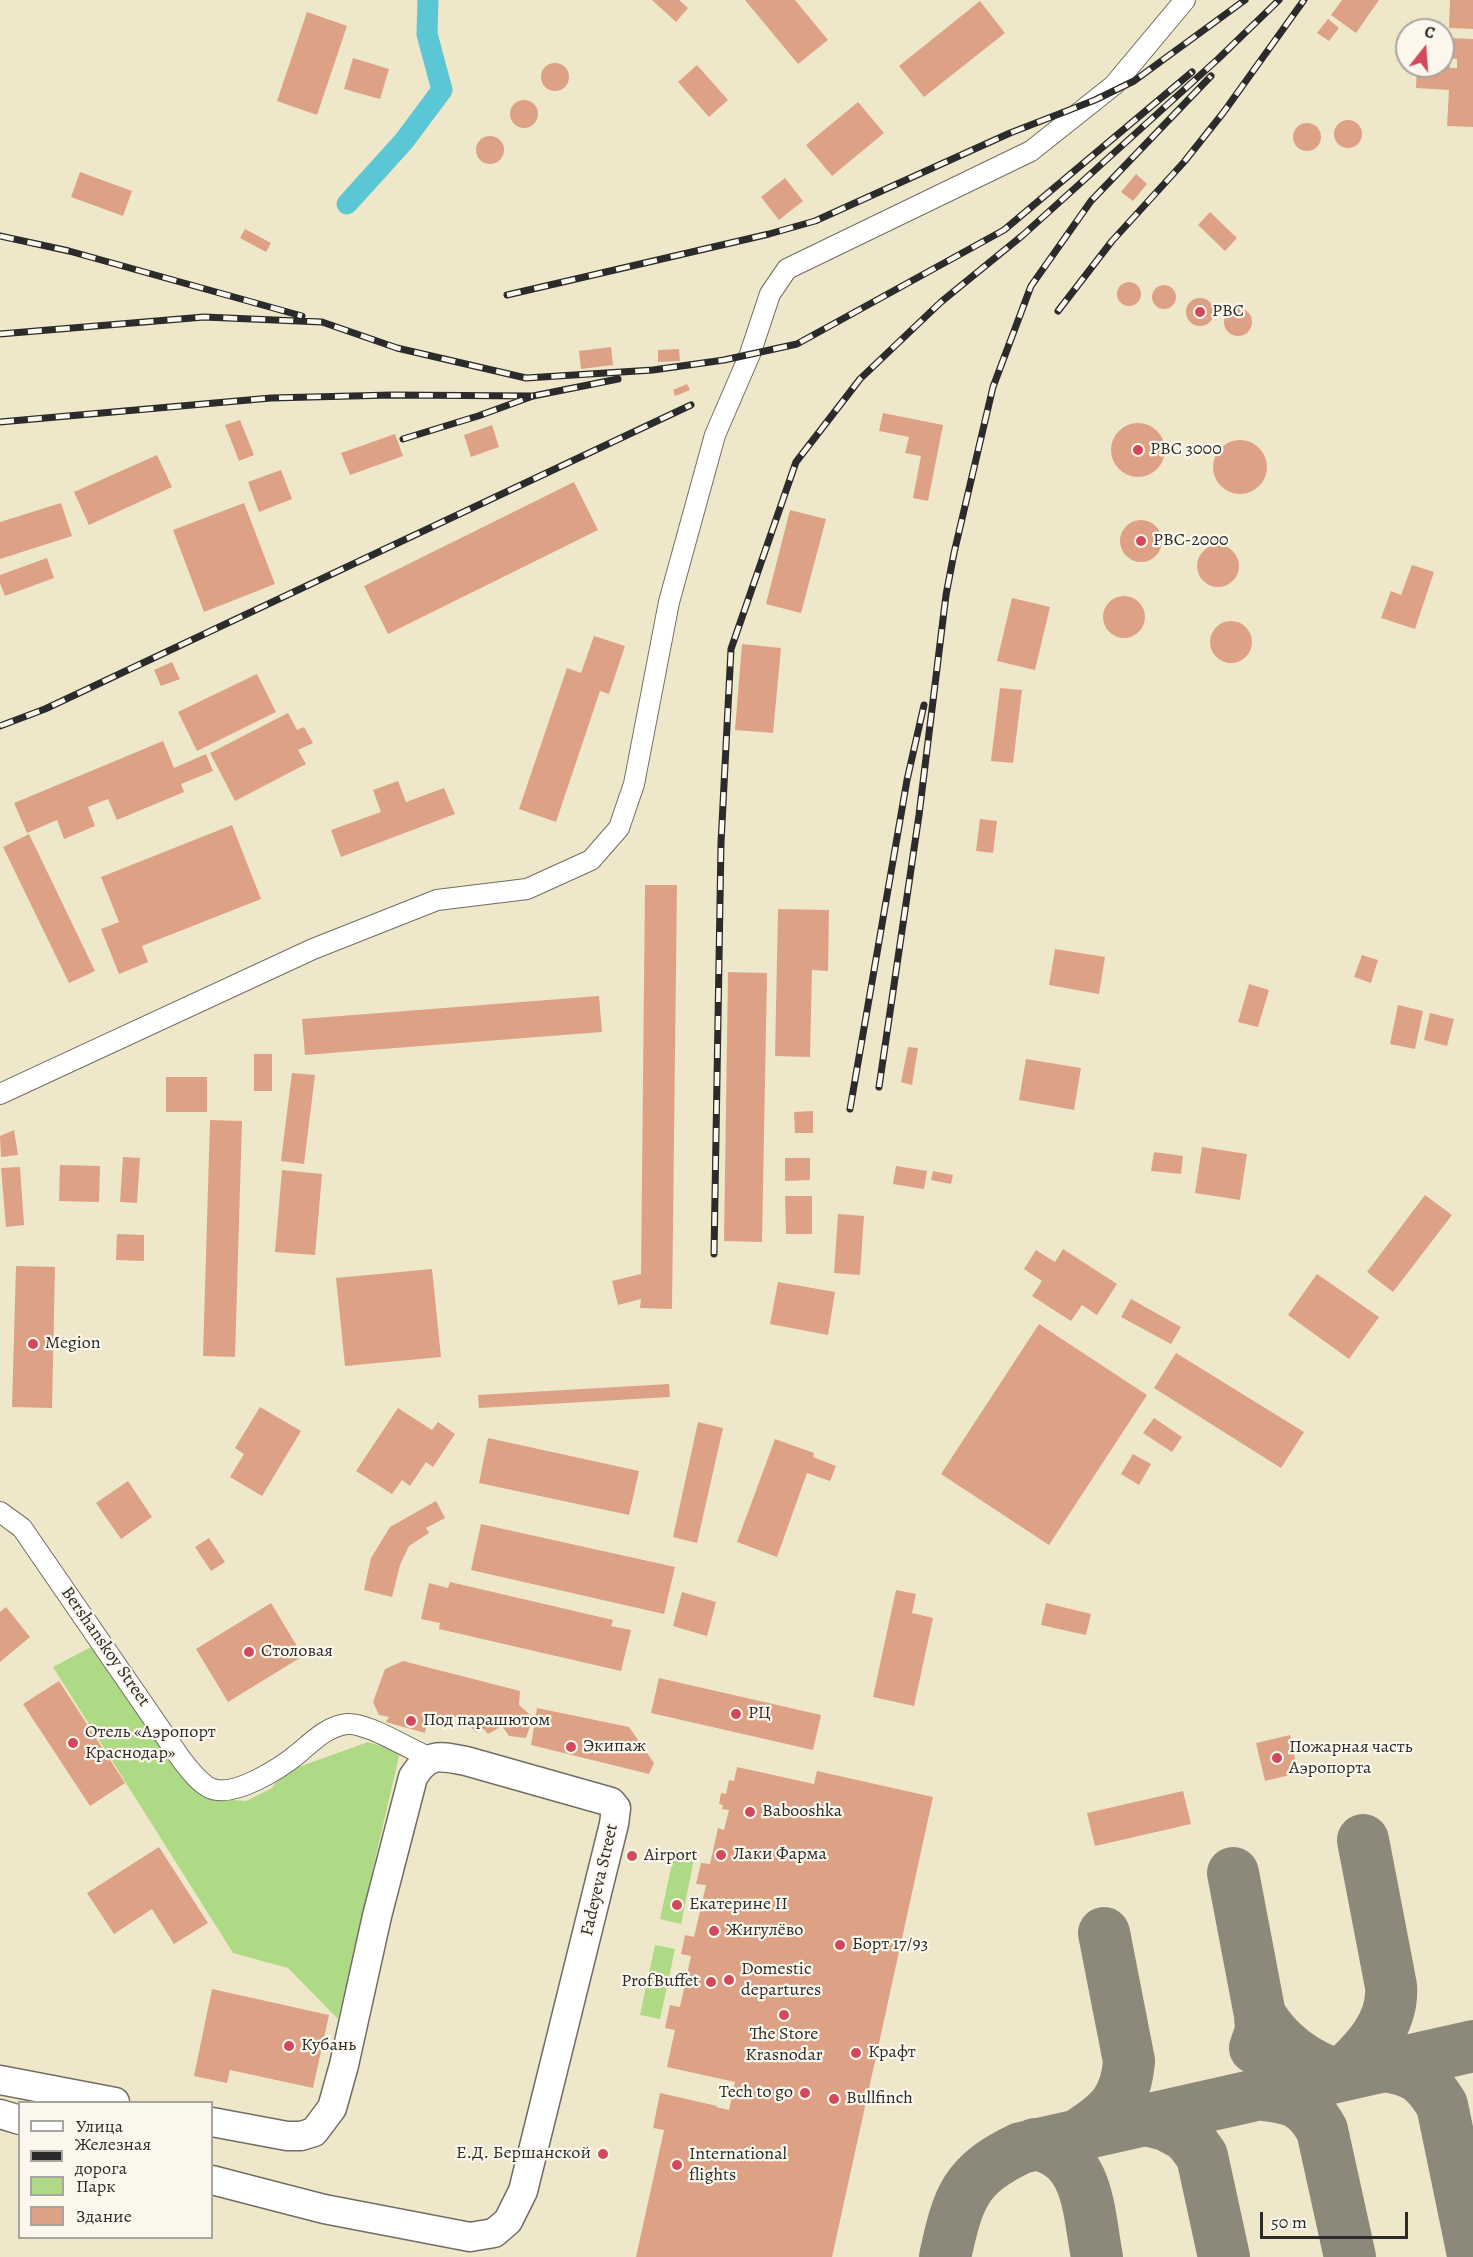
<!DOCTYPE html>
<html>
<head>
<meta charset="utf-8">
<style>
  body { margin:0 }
  #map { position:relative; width:1473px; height:2257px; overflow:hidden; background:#efe7ca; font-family:Alegreya,serif }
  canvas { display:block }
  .legend { position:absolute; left:18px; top:2101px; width:195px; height:138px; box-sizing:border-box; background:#fbf7ec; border:2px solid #a8a59f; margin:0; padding:8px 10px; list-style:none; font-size:18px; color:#2b2b2b }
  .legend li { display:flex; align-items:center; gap:12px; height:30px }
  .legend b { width:30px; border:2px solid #a8a59f }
  .north { position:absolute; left:1395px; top:18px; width:60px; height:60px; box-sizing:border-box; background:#fbf7ec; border:2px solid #a8a59f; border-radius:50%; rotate:17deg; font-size:16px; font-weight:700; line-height:24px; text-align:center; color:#2b2b2b }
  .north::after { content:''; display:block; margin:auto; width:21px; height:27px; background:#d1495b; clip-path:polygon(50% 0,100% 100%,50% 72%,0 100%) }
  .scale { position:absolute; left:1260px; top:2212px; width:148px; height:27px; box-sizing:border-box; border:3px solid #2b2b2b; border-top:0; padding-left:8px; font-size:18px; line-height:21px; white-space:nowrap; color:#2b2b2b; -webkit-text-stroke:4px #fbf7ec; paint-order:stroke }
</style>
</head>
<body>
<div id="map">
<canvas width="1473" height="2257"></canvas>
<ul class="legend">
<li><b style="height:8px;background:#fff"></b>Улица</li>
<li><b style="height:8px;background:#2b2b2b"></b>Железная дорога</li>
<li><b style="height:16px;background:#aed985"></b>Парк</li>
<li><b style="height:16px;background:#dda286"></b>Здание</li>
</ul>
<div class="north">С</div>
<div class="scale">50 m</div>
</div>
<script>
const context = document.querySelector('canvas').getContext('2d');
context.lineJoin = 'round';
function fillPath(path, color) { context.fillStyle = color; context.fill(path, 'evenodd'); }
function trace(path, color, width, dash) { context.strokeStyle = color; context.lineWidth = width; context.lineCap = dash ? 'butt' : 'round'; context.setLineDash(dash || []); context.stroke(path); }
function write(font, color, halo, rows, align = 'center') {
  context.font = font + ' Alegreya,serif'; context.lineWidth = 4.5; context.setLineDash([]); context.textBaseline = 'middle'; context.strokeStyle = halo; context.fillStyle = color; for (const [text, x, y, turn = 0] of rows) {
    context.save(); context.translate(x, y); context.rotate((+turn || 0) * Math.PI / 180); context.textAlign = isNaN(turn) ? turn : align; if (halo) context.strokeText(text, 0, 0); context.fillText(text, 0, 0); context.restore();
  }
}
fillPath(new Path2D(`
  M93,1646l125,153 28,2 26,-13 10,-15 86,-31 32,10 -62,267 -50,-51 -55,-15 -180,-286z
  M675,1850l20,4 -14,70 -21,-5z
  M655,1945l20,4 -15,70 -20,-4z`), '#aed985');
trace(new Path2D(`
  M347,204l57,-63 38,-51 -15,-56 1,-34`), '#5bc6d4', 21);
trace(new Path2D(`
  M1233,1873l27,142 1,16 -6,17
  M1260,2015c19,31 46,50 80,61 26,-24 54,-52 51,-90l-28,-146
  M1385,2066c31,5 40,12 57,39l31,150
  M1257,2094c33,4 48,5 65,36l28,127
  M1143,2119l23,6 17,9 8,7 11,15 22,101
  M1081,2133c31,-20 45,-34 48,-72l-25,-128
  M1035,2144c55,11 53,67 62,113
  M945,2257c13,-59 19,-82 76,-109l452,-102`), '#8d897a', 52);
fillPath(new Path2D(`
  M652,0h27l9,8 -12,14z
  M745,0h50l33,40 -30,24z
  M1342,0h37l-23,33 -25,-18z
  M1450,0h23v29l-24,-1z
  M980,1l25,32 -81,64 -25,-31z
  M307,12l40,14 -30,89 -40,-14z
  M1328,19l11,9 -10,13 -12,-8z
  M1449,38l24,1v88l-26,-1 2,-36 -33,-2 1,-22h26v-3h7v5h7v-9l-8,-1z
  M353,58l36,11 -9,30 -36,-10z
  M541 77a14 14 0 1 1 28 0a14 14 0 1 1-28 0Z
  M697,65l31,35 -19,17 -31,-35z
  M510 114a14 14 0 1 1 28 0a14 14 0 1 1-28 0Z
  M858,102l26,31 -52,43 -26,-31z
  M1334 134a14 14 0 1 1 28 0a14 14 0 1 1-28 0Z
  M1293 137a14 14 0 1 1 28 0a14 14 0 1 1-28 0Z
  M476 150a14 14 0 1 1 28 0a14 14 0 1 1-28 0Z
  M80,172l52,19 -9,25 -52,-19z
  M1136,174l11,10 -14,17 -12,-9z
  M785,178l18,23 -24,19 -18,-23z
  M1210,212l27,26 -12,13 -27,-26z
  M245,229l26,14 -5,9 -26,-14z
  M1117 294a12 12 0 1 1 24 0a12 12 0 1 1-24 0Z
  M1152 297a12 12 0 1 1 24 0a12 12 0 1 1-24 0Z
  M1186 312a14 14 0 1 1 28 0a14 14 0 1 1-28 0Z
  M1224 322a14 14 0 1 1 28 0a14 14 0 1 1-28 0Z
  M611,347l2,18 -32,4 -2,-18z
  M679,349l1,12 -22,1v-12z
  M687,384l3,6 -15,6 -2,-6z
  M883,413l60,12 -15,76 -15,-3 8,-42 -16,-3 4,-16 -30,-6z
  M240,420l14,35 -15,6 -14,-36z
  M1111 450a27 27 0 1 1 54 0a27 27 0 1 1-54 0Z
  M492,425l7,22 -28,10 -7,-22z
  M395,434l8,22 -53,19 -9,-22z
  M1213 467a27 27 0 1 1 54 0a27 27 0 1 1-54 0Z
  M157,455l15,32 -83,38 -15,-33z
  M281,470l11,29 -33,13 -11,-30z
  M574,482l24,48 -210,104 -24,-48z
  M61,503l11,33 -72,23v-37z
  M244,503l31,81 -71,28 -31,-82z
  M790,510l36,9 -25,94 -35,-9z
  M1120 541a21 21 0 1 1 42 0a21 21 0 1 1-42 0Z
  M1197 566a21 21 0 1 1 42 0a21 21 0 1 1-42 0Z
  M47,558l7,20 -49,18 -5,-13v-8z
  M1412,565l22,7 -19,57 -34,-11 10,-27 10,4z
  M1103 617a21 21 0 1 1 42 0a21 21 0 1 1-42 0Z
  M1012,598l38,9 -15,63 -38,-9z
  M1210 642a21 21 0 1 1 42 0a21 21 0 1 1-42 0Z
  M594,636l31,10 -16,48 -9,-3 -44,131 -37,-13 48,-141 14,5z
  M742,644l39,4 -8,85 -38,-3z
  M172,662l8,17 -19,7 -7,-16z
  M257,674l19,38 -79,39 -19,-39z
  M1000,688l22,2 -9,73 -22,-2z
  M288,713l9,17 7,-3 9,16 -15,7 8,14 -71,37 -25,-48z
  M163,741l11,27 32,-14 7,17 -32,13 3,8 -67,28 -9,-21 -20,8 7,19 -31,13 -7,-19 -30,13 -13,-30z
  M398,781l8,21 38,-14 11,26 -114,43 -10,-27 50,-18 -8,-22z
  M980,819l17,2 -4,32 -17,-2z
  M232,825l29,74 -119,47 6,16 -29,12 -18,-45 18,-7 -18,-45z
  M29,834l66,137 -26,12 -66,-136z
  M645,885h32l-5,424 -32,-1 1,-9 -23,6 -6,-24 29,-7z
  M778,909l51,1 -1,61 -16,-1 -2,87 -35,-1z
  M1055,949l50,8 -6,37 -50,-9z
  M1362,955l16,5 -7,23 -17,-6z
  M728,972l39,1 -5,269 -38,-1z
  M1249,984l20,6 -11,37 -20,-5z
  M599,996l3,36 -297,23 -3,-36z
  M1398,1005l25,6 -8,38 -25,-5z
  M1430,1013l24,6 -7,27 -23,-6z
  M908,1047l10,1 -6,37 -11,-3z
  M254,1054h18v37h-18z
  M1026,1059l55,9 -7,42 -55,-10z
  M292,1073l23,2 -11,89 -23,-3z
  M166,1077h41v35h-41z
  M813,1111v22h-18l-1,-21z
  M210,1120l32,1 -7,236 -32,-1z
  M14,1130l4,25 -17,2 -1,-21z
  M1202,1147l45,7 -7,46 -45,-7z
  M1154,1152l29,4 -2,18 -30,-3z
  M123,1157l17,1 -3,45 -17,-1z
  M785,1158h25v22l-25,1z
  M60,1165l40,1 -1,36 -40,-1z
  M896,1166l31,5 -3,18 -31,-5z
  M20,1167l4,58 -18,2 -5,-59z
  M282,1170l40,4 -7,81 -40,-3z
  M933,1171l20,4 -2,9 -20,-4z
  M1425,1195l27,20 -59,77 -26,-20z
  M785,1196h27v38h-26z
  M838,1214l26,2 -4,59 -26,-2z
  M117,1234l27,1v26l-28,-1z
  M1063,1249l54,35 -20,31 -15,-10 -11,16 -39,-25 10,-15 -18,-12 12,-19 19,12z
  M16,1266l39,1 -3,141 -40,-1z
  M432,1269l9,88 -96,9 -9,-88z
  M1317,1274l62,43 -30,42 -61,-44z
  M778,1282l57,10 -7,43 -58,-11z
  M1131,1299l50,28 -10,17 -50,-27z
  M1039,1324l108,71 -98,150 -108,-71z
  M1176,1353l128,79 -23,36 -127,-80z
  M669,1384l1,13 -191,11 -1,-13z
  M260,1407l41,24 -39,65 -32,-19 14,-23 -9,-6z
  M398,1408l34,22 6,-8 17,12 -22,33 -7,-5 -16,24 -8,-6 -10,14 -36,-23z
  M1154,1418l28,19 -10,15 -29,-19z
  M698,1422l25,6 -26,115 -24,-6z
  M488,1438l151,33 -10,44 -150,-32z
  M775,1439l39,14 -1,4 23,9 -6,15 -23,-8 -30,84 -40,-15z
  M1133,1454l18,10 -12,21 -18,-11z
  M128,1481l24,36 -31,22 -25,-36z
  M436,1501l9,17 -19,10 3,5 -20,13 -9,19 -8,32 -28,-7 7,-32 19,-31z
  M481,1524l194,43 -11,47 -193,-44z
  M209,1538l16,24 -14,9 -16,-24z
  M450,1582l163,38 -2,6 20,4 -10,41 -182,-42 1,-6 -19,-4 8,-36 19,5z
  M896,1590l20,4 -4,19 21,5 -19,88 -41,-9z
  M682,1592l34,10 -9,34 -34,-10z
  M271,1603l32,53 -75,46 -32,-53z
  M1046,1603l45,11 -5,21 -45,-10z
  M6,1607l24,30 -30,25v-50z
  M403,1661l117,30 -1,14 14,12 -7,21 -17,-2 -7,-10 -14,8 -4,-5 -9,3 -9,-12 -15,-4 -12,10 -12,-3 -2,10 -39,-11 3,-5 -10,-2 -6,-13 12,-33z
  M659,1678l162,37 -8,35 -162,-37z
  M59,1681l66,102 -35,23 -67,-102z
  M537,1708l92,19 25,36 -5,11 -118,-29z
  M1290,1735l8,38 -33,8 -9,-38z
  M737,1767l77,17 3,-13 116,26 -101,460h-196l28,-127 -11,-2 7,-35 57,13 -1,1 13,3 6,-28 -68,-15 8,-37 -10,-2 5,-23 10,2 11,-51 -10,-2 4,-19 9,2 12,-52 -10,-1 5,-21 9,1 8,-36 6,2 5,-20 -7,-1 1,-4 -4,-1 2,-11 5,1 3,-14 5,1z
  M1183,1791l8,33 -96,22 -8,-33z
  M159,1847l49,76 -34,21 -22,-35 -38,25 -27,-41z
  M212,1989l117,26 -16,73 -83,-18 -3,13 -33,-7z`), '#dda286');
const minor = new Path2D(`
  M0,1094l313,-145 124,-49 90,-11 64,-29 28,-32 15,-44 35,-182 46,-167 35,-81 20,-60 17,-25 244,-118 83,-66 71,-85
  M0,1512l22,16 159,231c8,10 17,23 29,29 24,11 72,-21 90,-36 14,-12 28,-26 47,-28 20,-2 63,26 84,34`);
const secondary = new Path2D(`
  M0,2080l115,22
  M0,2114l20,6
  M212,2122l75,14h14l13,-4 18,-24 12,-43 33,-149 36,-139c16,-25 26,-21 53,-16l145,41 5,6 -2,16 -91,367 -15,30 -14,12 -24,4 -146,-28 -112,-29`);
trace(minor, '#706d63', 22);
trace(secondary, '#706d63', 31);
trace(minor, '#fff', 20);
trace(secondary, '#fff', 28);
const rail = new Path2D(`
  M0,236l69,15 233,65
  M507,295l262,-61 46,-13 195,-88 85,-33 39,-19 111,-81
  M1058,311l54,-70 72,-79 39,-49 81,-113
  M0,334l204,-17 118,5 75,26 129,30 127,-8 71,-10 73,-16 207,-114 188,-158
  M0,422l271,-24 121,-3 141,1
  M403,439l75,-23 55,-20 85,-17
  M0,726l45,-17 646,-304
  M879,1087l40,-272 27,-220 8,-42 39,-166 38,-101 60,-85 120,-125
  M850,1109l57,-329 17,-75
  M714,1254l7,-411 10,-194 65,-187 64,-83 81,-77 82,-67 195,-176 61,-59`);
trace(rail, '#2b2b2b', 7);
trace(rail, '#fbf7ec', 4.5, [14]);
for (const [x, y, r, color] of [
  [1200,312,6,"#d1495b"],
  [1138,450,6,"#d1495b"],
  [1141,541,6,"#d1495b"],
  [33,1344,6,"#d1495b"],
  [249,1652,6,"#d1495b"],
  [736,1714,6,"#d1495b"],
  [411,1721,6,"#d1495b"],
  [73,1743,6,"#d1495b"],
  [571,1747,6,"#d1495b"],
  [1277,1758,6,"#d1495b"],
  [750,1812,6,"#d1495b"],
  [721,1855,6,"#d1495b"],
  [632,1856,6,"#d1495b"],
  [677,1905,6,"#d1495b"],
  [714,1931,6,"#d1495b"],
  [840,1945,6,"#d1495b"],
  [729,1980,6,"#d1495b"],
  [711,1982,6,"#d1495b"],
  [784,2015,6,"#d1495b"],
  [289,2046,6,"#d1495b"],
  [856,2053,6,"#d1495b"],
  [805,2093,6,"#d1495b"],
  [834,2099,6,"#d1495b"],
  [603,2154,6,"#d1495b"],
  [677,2165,6,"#d1495b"]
]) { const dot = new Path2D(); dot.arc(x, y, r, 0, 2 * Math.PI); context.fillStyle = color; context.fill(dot); trace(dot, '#fbf7ec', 2); }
write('18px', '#2b2b2b', '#fbf7ec', [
  ["РВС",1212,312],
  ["РВС 3000",1150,450],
  ["РВС-2000",1153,541],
  ["Megion",45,1344],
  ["Столовая",261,1652],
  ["РЦ",748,1714],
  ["Под парашютом",423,1721],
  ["Отель «Аэропорт",85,1733],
  ["Краснодар»",85,1754],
  ["Экипаж",583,1747],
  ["Пожарная часть",1289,1748],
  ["Аэропорта",1289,1769],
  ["Babooshka",762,1812],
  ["Лаки Фарма",733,1855],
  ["Airport",644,1856],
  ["Екатерине II",689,1905],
  ["Жигулёво",726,1931],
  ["Борт 17/93",852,1945],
  ["Domestic",741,1970],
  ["departures",741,1991],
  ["ProfBuffet",699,1982,"right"],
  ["The Store",784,2035,"center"],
  ["Krasnodar",784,2056,"center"],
  ["Кубань",301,2046],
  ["Крафт",868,2053],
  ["Tech to go",793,2093,"right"],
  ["Bullfinch",846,2099],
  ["Е.Д. Бершанской",591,2154,"right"],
  ["International",689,2155],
  ["flights",689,2176]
], 'left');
write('18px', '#2b2b2b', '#fbf7ec', [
  ["Bershanskoy Street",105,1647,55],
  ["Fadeyeva Street",600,1880,-77]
]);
</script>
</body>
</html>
